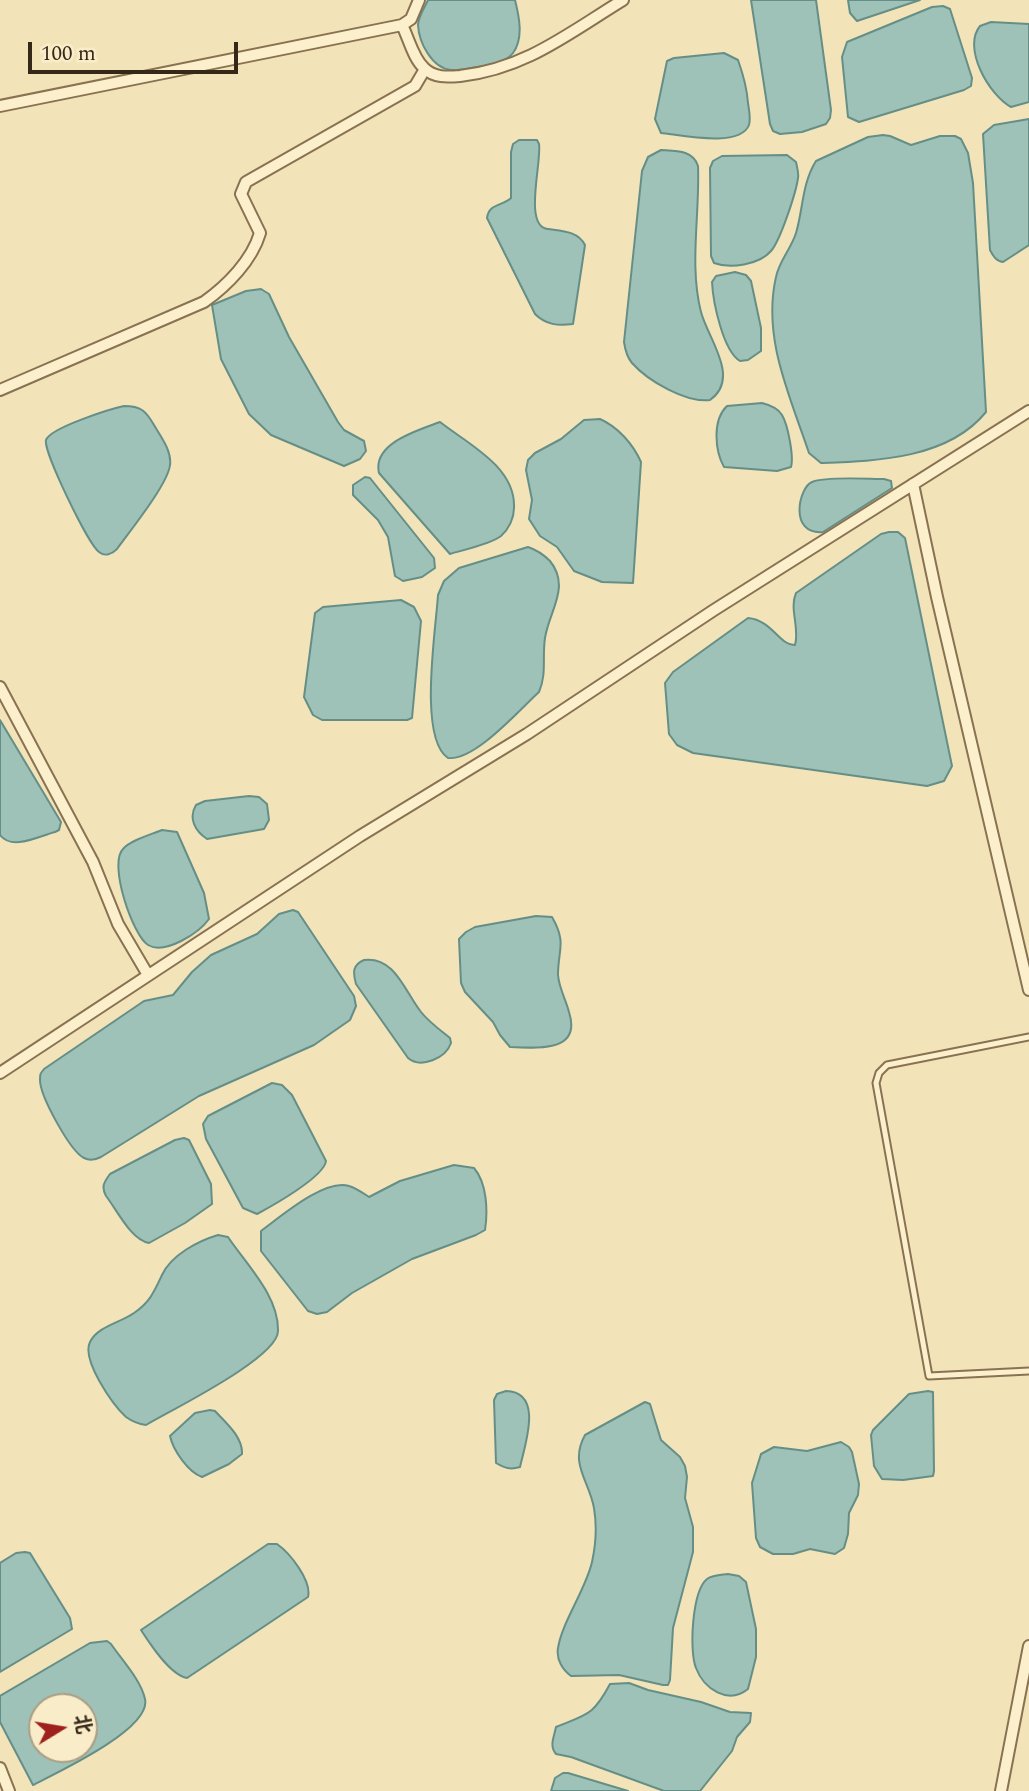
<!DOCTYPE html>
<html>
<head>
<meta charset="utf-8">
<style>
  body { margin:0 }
  #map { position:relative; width:1029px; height:1791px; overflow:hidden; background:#f2e3b9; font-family:Spectral,"Noto Sans SC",serif }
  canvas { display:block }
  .north { position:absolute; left:28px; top:1693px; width:70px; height:70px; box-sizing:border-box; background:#f9edc9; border:2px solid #ab9e83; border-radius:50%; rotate:79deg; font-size:19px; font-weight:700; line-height:28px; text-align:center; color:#362819 }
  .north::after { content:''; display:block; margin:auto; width:24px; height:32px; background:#9e211d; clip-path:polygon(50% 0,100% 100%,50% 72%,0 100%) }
  .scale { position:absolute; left:28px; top:42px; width:210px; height:32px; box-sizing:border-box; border:4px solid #362819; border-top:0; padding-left:9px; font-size:21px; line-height:24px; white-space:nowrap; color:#362819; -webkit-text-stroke:5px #f9edc9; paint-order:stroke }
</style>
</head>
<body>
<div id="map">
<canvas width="1029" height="1791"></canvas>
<div class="north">北</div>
<div class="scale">100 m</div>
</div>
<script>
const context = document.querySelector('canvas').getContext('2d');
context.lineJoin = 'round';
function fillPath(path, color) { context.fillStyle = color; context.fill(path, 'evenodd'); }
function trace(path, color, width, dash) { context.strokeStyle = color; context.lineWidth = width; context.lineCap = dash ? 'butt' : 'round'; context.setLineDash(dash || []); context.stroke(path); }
const water = new Path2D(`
  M428,0h87c4,16 9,38 -2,53 -7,9 -19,11 -29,13 -11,1 -23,5 -33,4 -19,-2 -32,-27 -33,-45 0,-8 7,-18 10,-25z
  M751,0h65l15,110 -1,8 -4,6 -24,8 -22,2 -7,-3 -3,-7z
  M848,0h72l-63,21 -7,-8z
  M943,6l7,3 22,69 -1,8 -7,4 -105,32 -11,-5 -6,-60 5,-15 85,-35z
  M991,22l38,2v78l-18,5c-22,-12 -49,-59 -31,-81z
  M724,53l14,7c5,14 9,28 10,43 1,7 3,15 1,22 -9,23 -68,10 -88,8l-6,-14 12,-58 7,-3z
  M1029,119v126l-26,17c-7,-1 -10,-6 -13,-12l-7,-116 11,-9z
  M883,135l7,1 21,9 29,-9h15l6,3 7,14 5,30 13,229c-38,47 -110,49 -165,51l-12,-10c-19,-57 -47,-115 -33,-176 3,-16 15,-28 20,-44 7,-23 6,-50 20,-72l52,-24z
  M519,140h18l2,4c3,18 -16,83 9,85 14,2 30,2 37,16l-12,79c-15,2 -27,1 -38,-10l-48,-96c2,-15 16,-12 24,-20v-46l2,-8z
  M661,150c15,1 32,0 37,16 2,48 -9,99 3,146 7,27 40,66 9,88 -24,3 -62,-19 -78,-37 -5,-6 -7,-14 -8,-21l18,-171 6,-14z
  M787,155l9,7c1,5 3,11 2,16 -2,15 -18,63 -27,73 -12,14 -41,18 -57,12l-3,-7 -1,-88 3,-7 9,-5z
  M735,272l11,3 5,6 10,47v23l-13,9 -8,1c-17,-10 -27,-59 -28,-79l4,-6z
  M261,289l8,5 20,43 49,85 6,8 20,11 2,10 -6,8 -16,7 -73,-31 -22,-21 -28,-55 -9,-54 34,-14z
  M762,403c8,2 16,5 20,12 6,10 12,42 9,52l-14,4 -53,-4c-9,-16 -12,-47 3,-61z
  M124,406c17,0 22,5 30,19 7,12 18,26 16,40 -2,19 -40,66 -53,84 -5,5 -12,8 -18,3 -11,-8 -56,-101 -53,-112 4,-12 64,-31 78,-34z
  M600,419c18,8 33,25 41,43l-8,121 -31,-1 -28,-11 -17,-24 -17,-11 -11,-17 3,-19 -6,-30 2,-10 7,-7 26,-14 23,-19z
  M440,422c28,22 76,45 74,86 0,10 -5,21 -13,28 -10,8 -38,14 -51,18l-71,-81c-7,-30 40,-43 61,-51z
  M365,477l5,1 64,80 1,10 -13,9 -19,4 -8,-5 -7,-39 -10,-17 -25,-25v-10z
  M884,479l7,2 1,7 -69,44c-35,3 -24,-45 -11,-50 13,-6 56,-3 72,-3z
  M889,532h9l7,6 47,228 -8,15 -17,5 -234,-33 -16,-8 -8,-11 -4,-51 8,-11 75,-54c24,2 32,28 47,27 5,-17 -6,-36 1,-52l85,-59z
  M528,547c9,3 15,7 22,14 21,26 -1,50 -5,77 -3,19 2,36 -6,54 -20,18 -64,69 -91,66 -30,-20 -12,-129 -10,-163l6,-14 15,-13z
  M401,600l13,7 7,14 -9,97 -5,2h-85l-9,-5 -9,-18 11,-84 8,-6z
  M0,720l61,102 -2,8 -4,2c-16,4 -43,19 -55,3z
  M249,796l10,1 8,7 2,16 -5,9 -57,10c-12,-8 -19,-21 -11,-34l9,-4z
  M162,830l15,2 27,61 5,26c-10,14 -44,36 -61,26 -15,-9 -40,-81 -25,-96 8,-9 27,-14 39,-19z
  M293,910l5,2 56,84 2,10 -6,14 -36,25 -115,51 -98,61c-6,3 -11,4 -17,1 -14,-7 -44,-62 -44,-78 0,-6 0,-6 4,-11l100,-68 29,-6 19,-23 19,-17 46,-21 22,-20z
  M536,916l16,1c15,26 6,32 6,58 1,13 8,25 11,37 13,41 -32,36 -59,35l-10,-12 -7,-13 -28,-30 -4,-9 -2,-44 7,-7 9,-5z
  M364,960c31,-4 41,32 57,52 8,10 19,18 29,26l1,5c-5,15 -30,26 -43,15l-52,-74c-3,-11 -4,-19 8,-24z
  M272,1083l10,2 10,10 34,66c-2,16 -54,45 -69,53l-14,-6 -37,-69 -3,-15 5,-8z
  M184,1138l5,2 22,44 1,20 -27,19 -36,20c-18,-3 -32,-33 -43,-47 -5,-9 -2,-14 4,-22l65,-34z
  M454,1165l20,3c13,15 14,43 11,62l-9,5 -64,24 -60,34 -25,19 -10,2 -9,-3 -47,-60v-20c19,-14 64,-53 88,-45 7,2 14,7 20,11l31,-16z
  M218,1235l10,2c18,27 51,59 50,94 0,27 -107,79 -132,94 -8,-1 -13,-3 -20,-8 -13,-12 -45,-57 -36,-75 8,-16 30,-19 44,-29 16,-11 20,-21 28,-38 9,-20 36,-34 56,-40z
  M506,1391c38,1 19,53 14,76 -10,3 -15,1 -24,-4l-2,-63 3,-6z
  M928,1391l5,1 1,79 -1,5 -30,4 -21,-1 -8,-13 -3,-31 2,-5 36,-36z
  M645,1402l5,2 11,36 19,17 5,9 2,11 -2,21 8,29v25l-20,76 -3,52 -2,5h-5l-44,-10 -48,1c-8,-6 -15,-16 -13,-28 4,-26 28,-59 34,-86 4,-18 5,-36 2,-54 -5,-28 -25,-44 -9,-73z
  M210,1410l5,1c11,12 28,26 27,43l-13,10 -27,13c-14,-5 -29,-27 -32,-41l25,-23z
  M841,1442l8,5 3,5 7,32 -1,11 -9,18 -1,21 -4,14 -9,6 -25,-5 -17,5h-20l-13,-7 -4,-9 -4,-55 9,-29 13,-7 33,4z
  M268,1544h9c13,9 35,37 31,53l-121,81c-17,-3 -37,-34 -46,-48z
  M25,1552l5,1 40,65 2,11 -72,43v-109l16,-10z
  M728,1574l11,2 7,6 10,47v28l-8,32c-20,16 -44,0 -52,-21 -7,-17 -4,-77 11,-89 6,-4 15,-4 21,-5z
  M107,1641l4,3c11,16 30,36 34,55 7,30 -89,74 -112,86l-33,-63v-26l90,-53zM42,1707h42v42h-42z
  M629,1683l19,7 53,12 29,10 21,1 -1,9 -13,15 -5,14 -32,40h-36l-93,-34 -15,-3c-7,-8 -2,-17 0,-27 31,-13 37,-11 54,-43z
  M563,1773h5l60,18h-77l4,-13z`);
fillPath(water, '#9ec1b8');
trace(water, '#658f86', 2);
const service = new Path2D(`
  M1029,1037l-142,28 -8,8 -3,10 53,293 100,-5`);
const minor = new Path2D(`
  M402,25c7,14 11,33 22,43 10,10 23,9 36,8 65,-7 109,-43 163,-76
  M0,106l402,-81 9,-6 8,-19
  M0,390l204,-88c24,-17 48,-42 56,-69l-19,-39 5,-12 169,-96 10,-17
  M913,484l24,113 92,393
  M0,687l93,175 25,62 30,51
  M0,1073l360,-237 167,-102 187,-124 315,-199
  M0,1768l9,23
  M1001,1791l28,-145`);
trace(service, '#897252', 9);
trace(minor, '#897252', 14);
trace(service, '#fcf0cc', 5);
trace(minor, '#fcf0cc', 10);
</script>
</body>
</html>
